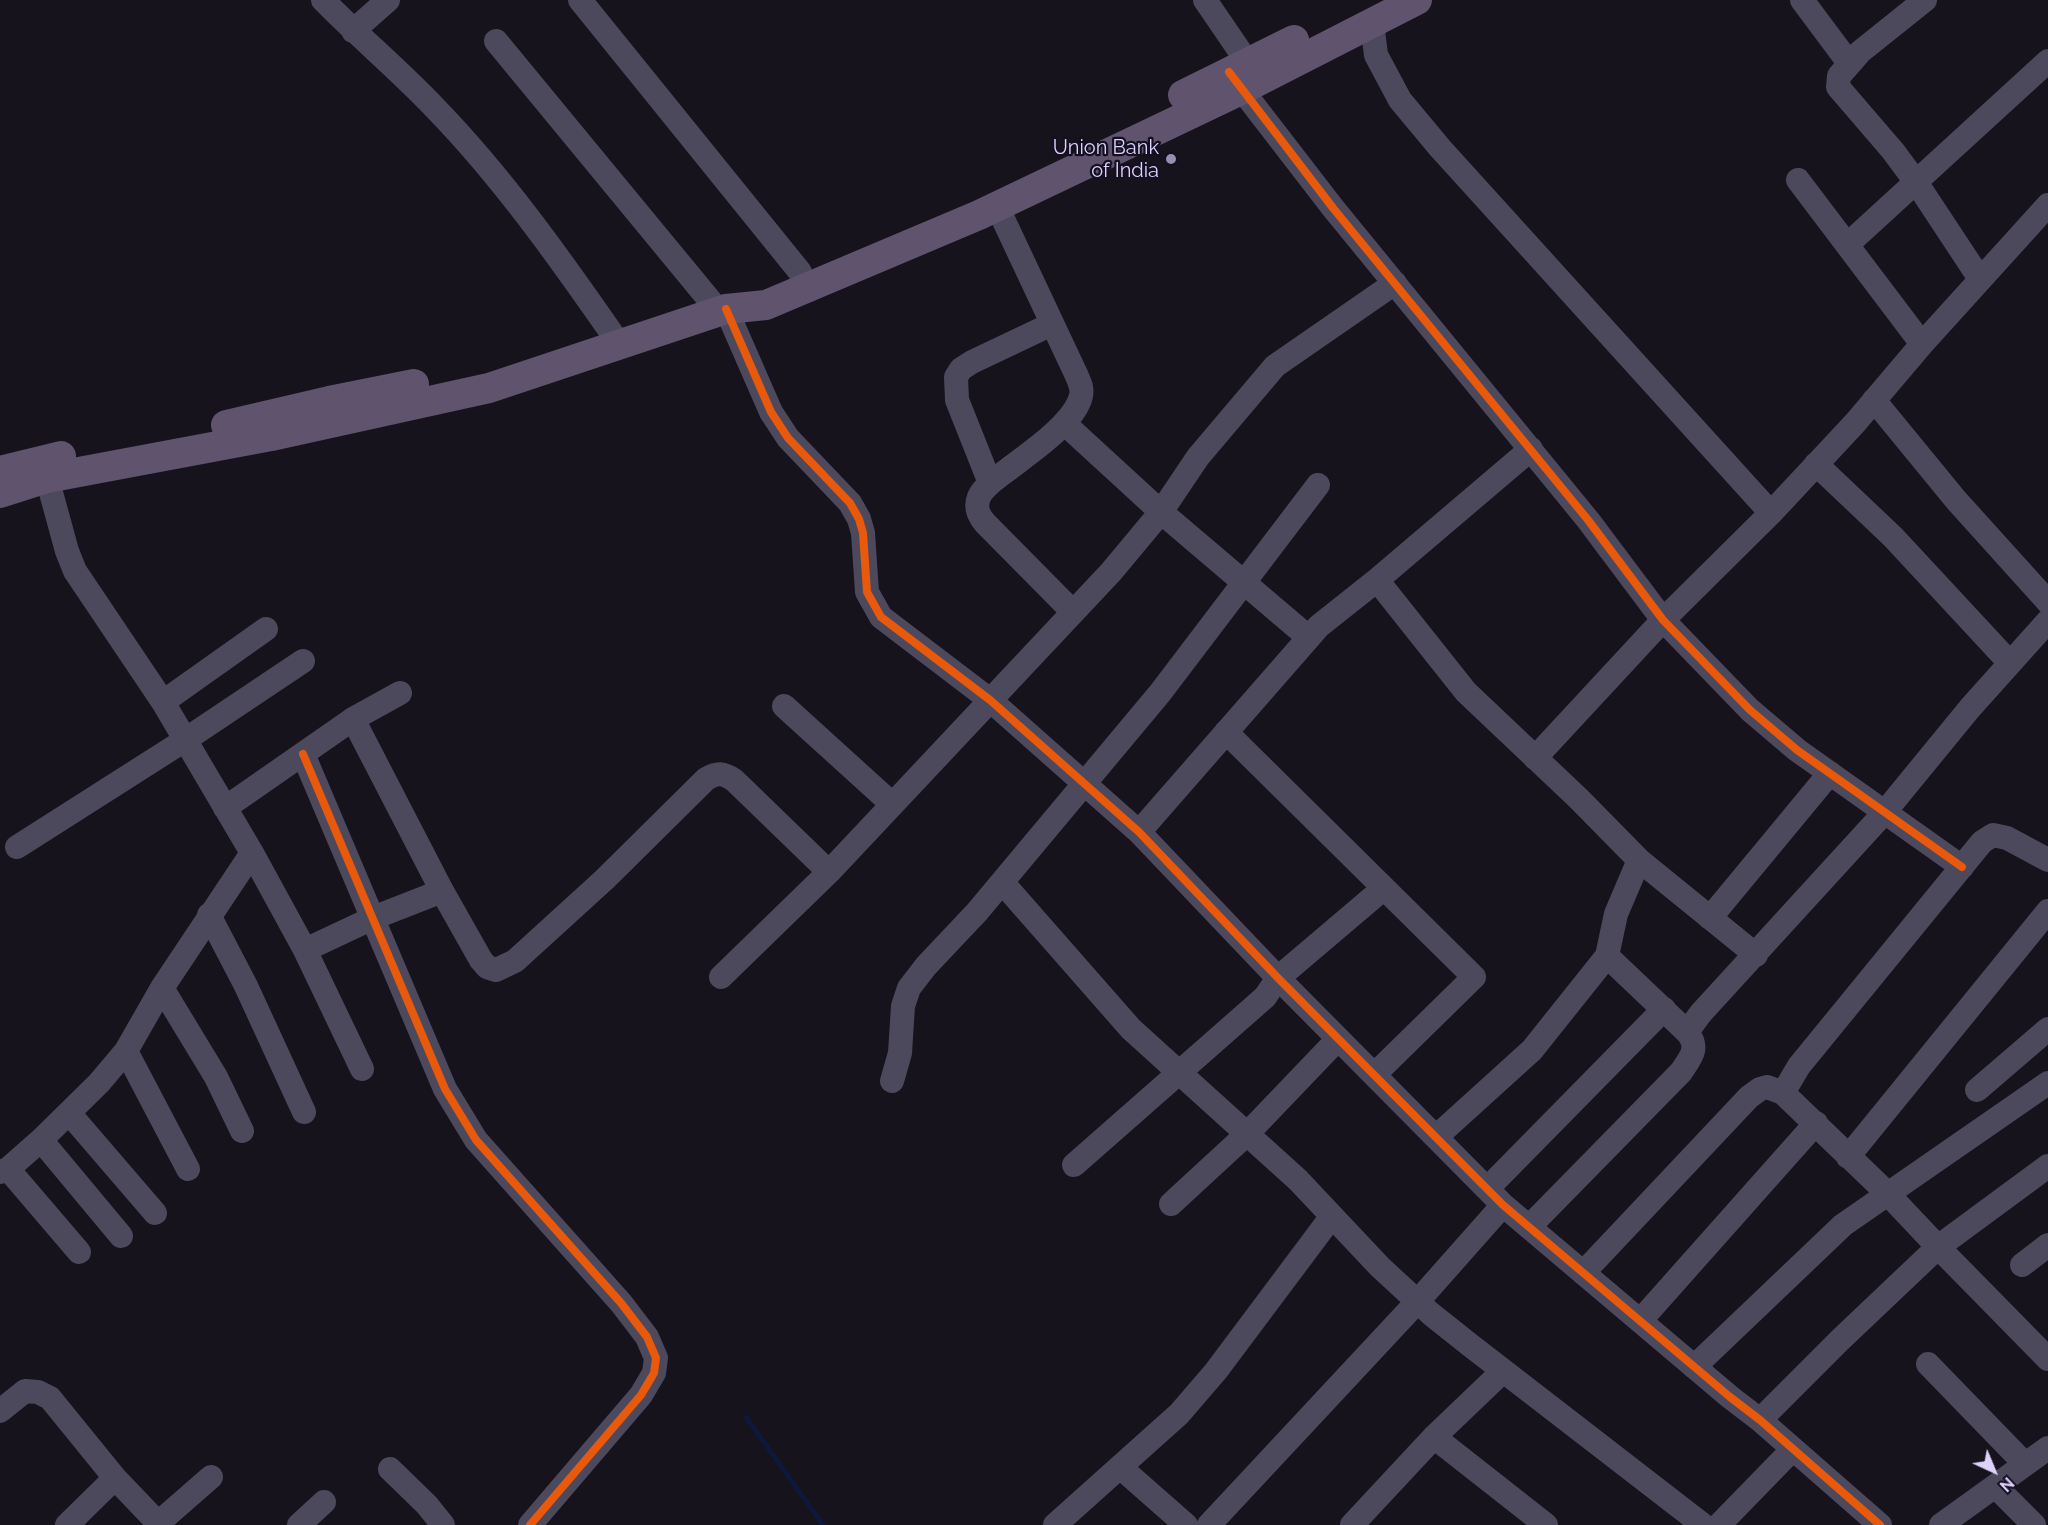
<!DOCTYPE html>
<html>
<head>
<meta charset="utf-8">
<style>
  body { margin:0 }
  #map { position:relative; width:2048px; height:1525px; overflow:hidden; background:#16131d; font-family:Raleway,sans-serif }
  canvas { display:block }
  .north { position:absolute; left:1964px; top:1441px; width:60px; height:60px; -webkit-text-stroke:4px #140f21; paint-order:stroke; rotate:136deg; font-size:16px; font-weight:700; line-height:24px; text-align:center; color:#dcd2fc }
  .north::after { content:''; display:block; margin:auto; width:21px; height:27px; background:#dcd2fc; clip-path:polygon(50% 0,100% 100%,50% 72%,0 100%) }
</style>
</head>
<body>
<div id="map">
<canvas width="2048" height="1525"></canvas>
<div class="north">N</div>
</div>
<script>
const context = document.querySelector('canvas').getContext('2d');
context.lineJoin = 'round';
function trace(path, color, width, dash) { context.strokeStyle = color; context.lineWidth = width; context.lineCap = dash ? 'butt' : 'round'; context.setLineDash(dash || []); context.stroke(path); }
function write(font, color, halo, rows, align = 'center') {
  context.font = font + ' Raleway,sans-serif'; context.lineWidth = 4.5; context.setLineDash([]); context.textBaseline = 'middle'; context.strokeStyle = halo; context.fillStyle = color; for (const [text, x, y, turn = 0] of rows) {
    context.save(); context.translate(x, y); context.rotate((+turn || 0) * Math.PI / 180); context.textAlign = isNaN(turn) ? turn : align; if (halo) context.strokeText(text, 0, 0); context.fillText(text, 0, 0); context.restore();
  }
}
trace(new Path2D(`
  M746,1417l77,108`), '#0e183a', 5);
trace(new Path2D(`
  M323,0c36,37 76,70 112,108 67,69 123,148 178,227
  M580,0l220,272
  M1205,0l43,63
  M1802,0l47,63
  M1925,0l-65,52 -21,24 -1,11 55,64 23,31 64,97
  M1372,23l4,32 24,45 40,48 331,365
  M353,31l35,-31
  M496,41l216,262
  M1232,77l101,131 255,312 75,100 87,90 47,40 165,117
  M1798,180l124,164
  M997,206l79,168c3,7 7,14 5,22 -7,28 -53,58 -75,75 -9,7 -22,15 -27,26 -4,10 -1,18 6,26l88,89
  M1847,245l201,-184
  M726,309l45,103 17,26 62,65 9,16 4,14 4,59 14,25 109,83 149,132 139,146 225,227 227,192 30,23 120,105
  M1874,400l82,100 92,102
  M1064,423l97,89 147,125
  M1816,464l77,73 117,126
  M47,478l20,73 8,20 88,131 89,151 53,97 57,119
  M990,483l-33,-83 -1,-23 5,-8 11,-7 80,-38
  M1377,580l154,-131
  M163,702l103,-73
  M784,706l108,98
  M353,719l89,172 39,69 6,7 9,3 19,-9 90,-82 101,-100c12,-7 17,-6 28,1l95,92
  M1226,732l248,245 -99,97
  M303,754l142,335 31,51 145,163 26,34 9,21 -2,15 -13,22 -111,130
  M1535,758l128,-138 108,-107 84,-90 67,-79 126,-139
  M225,808l128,-89 47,-26
  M1139,832l180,-206 58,-46 89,112 113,107 60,61 117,95
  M17,847l168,-107 118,-79
  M1002,882l129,147 167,151 82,87 51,47 39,31 233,180
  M209,915l37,71 58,126
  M1710,918l120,-145
  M305,950l68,-32 69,-27
  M721,977l108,-105 282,-300 50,-60 37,-55 77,-91 120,-83
  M162,988l54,89 26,54
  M1687,1032l14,-19 183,-200 86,-105 78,-87
  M126,1051l62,118
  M892,1081l8,-28 3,-47 6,-18 17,-22 51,-54 183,-219 158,-208
  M1977,1090l71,-61
  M1783,1093l16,-27 183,-224 11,-7 14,3 41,22
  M69,1113l86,100
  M1436,1137l96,-87 75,-94 9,-42 23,-54
  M41,1140l80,96
  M1848,1157l200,-246
  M1074,1165l191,-168 13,-19 106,-90
  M8,1169l71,83
  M0,1172l8,-3 33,-29 58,-57 27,-32 36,-63 90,-135
  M1487,1189l177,-180
  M1171,1204l77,-71 90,-94
  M1529,1227l152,-155c10,-15 19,-24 6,-40l-80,-76
  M2022,1265l26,-20
  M1583,1273l166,-176 11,-8 7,-2 16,6 104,100 51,54 110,112
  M1640,1321l176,-198
  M1928,1364l97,100
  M1694,1367l149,-142 205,-142
  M0,1411l25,-20 13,1 12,6 65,80 43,45
  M1760,1420l80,-80 98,-93 110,-81
  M1434,1437l112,88
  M1120,1467l66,58
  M390,1469l37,36 16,20
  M1996,1487l38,38
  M67,1525l48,-47
  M156,1525l55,-48
  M299,1525l25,-23
  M1055,1525l124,-111 37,-43 116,-155
  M1209,1525l209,-224 85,-96
  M1352,1525l82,-88 69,-66
  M1719,1525l74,-76
  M1941,1525l107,-77`), '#4c495d', 24);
trace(new Path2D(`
  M1183,95l111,-55
  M226,425l103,-24 85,-17
  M0,471l61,-15
  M0,493l47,-15 224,-42 218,-48 237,-79 40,-4 213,-90 264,-126 174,-89`), '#60536e', 30);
trace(new Path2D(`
  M1229,72l104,136 255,312 75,100 87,90 47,40 165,117
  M726,309l45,103 17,26 62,65 9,16 4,14 4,59 14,25 109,83 149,132 139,146 225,227 227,192 30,23 120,105
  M303,754l142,335 31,51 145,163 26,34 9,21 -2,15 -13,22 -111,130`), '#e8590c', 8);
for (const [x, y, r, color] of [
  [1171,159,6,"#978fae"]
]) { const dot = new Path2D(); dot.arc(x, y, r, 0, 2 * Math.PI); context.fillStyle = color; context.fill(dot); trace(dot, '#140f21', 2); }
write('20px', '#dcd2fc', '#140f21', [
  ["Union Bank",1159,148],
  ["of India",1159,171]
], 'right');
</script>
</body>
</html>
